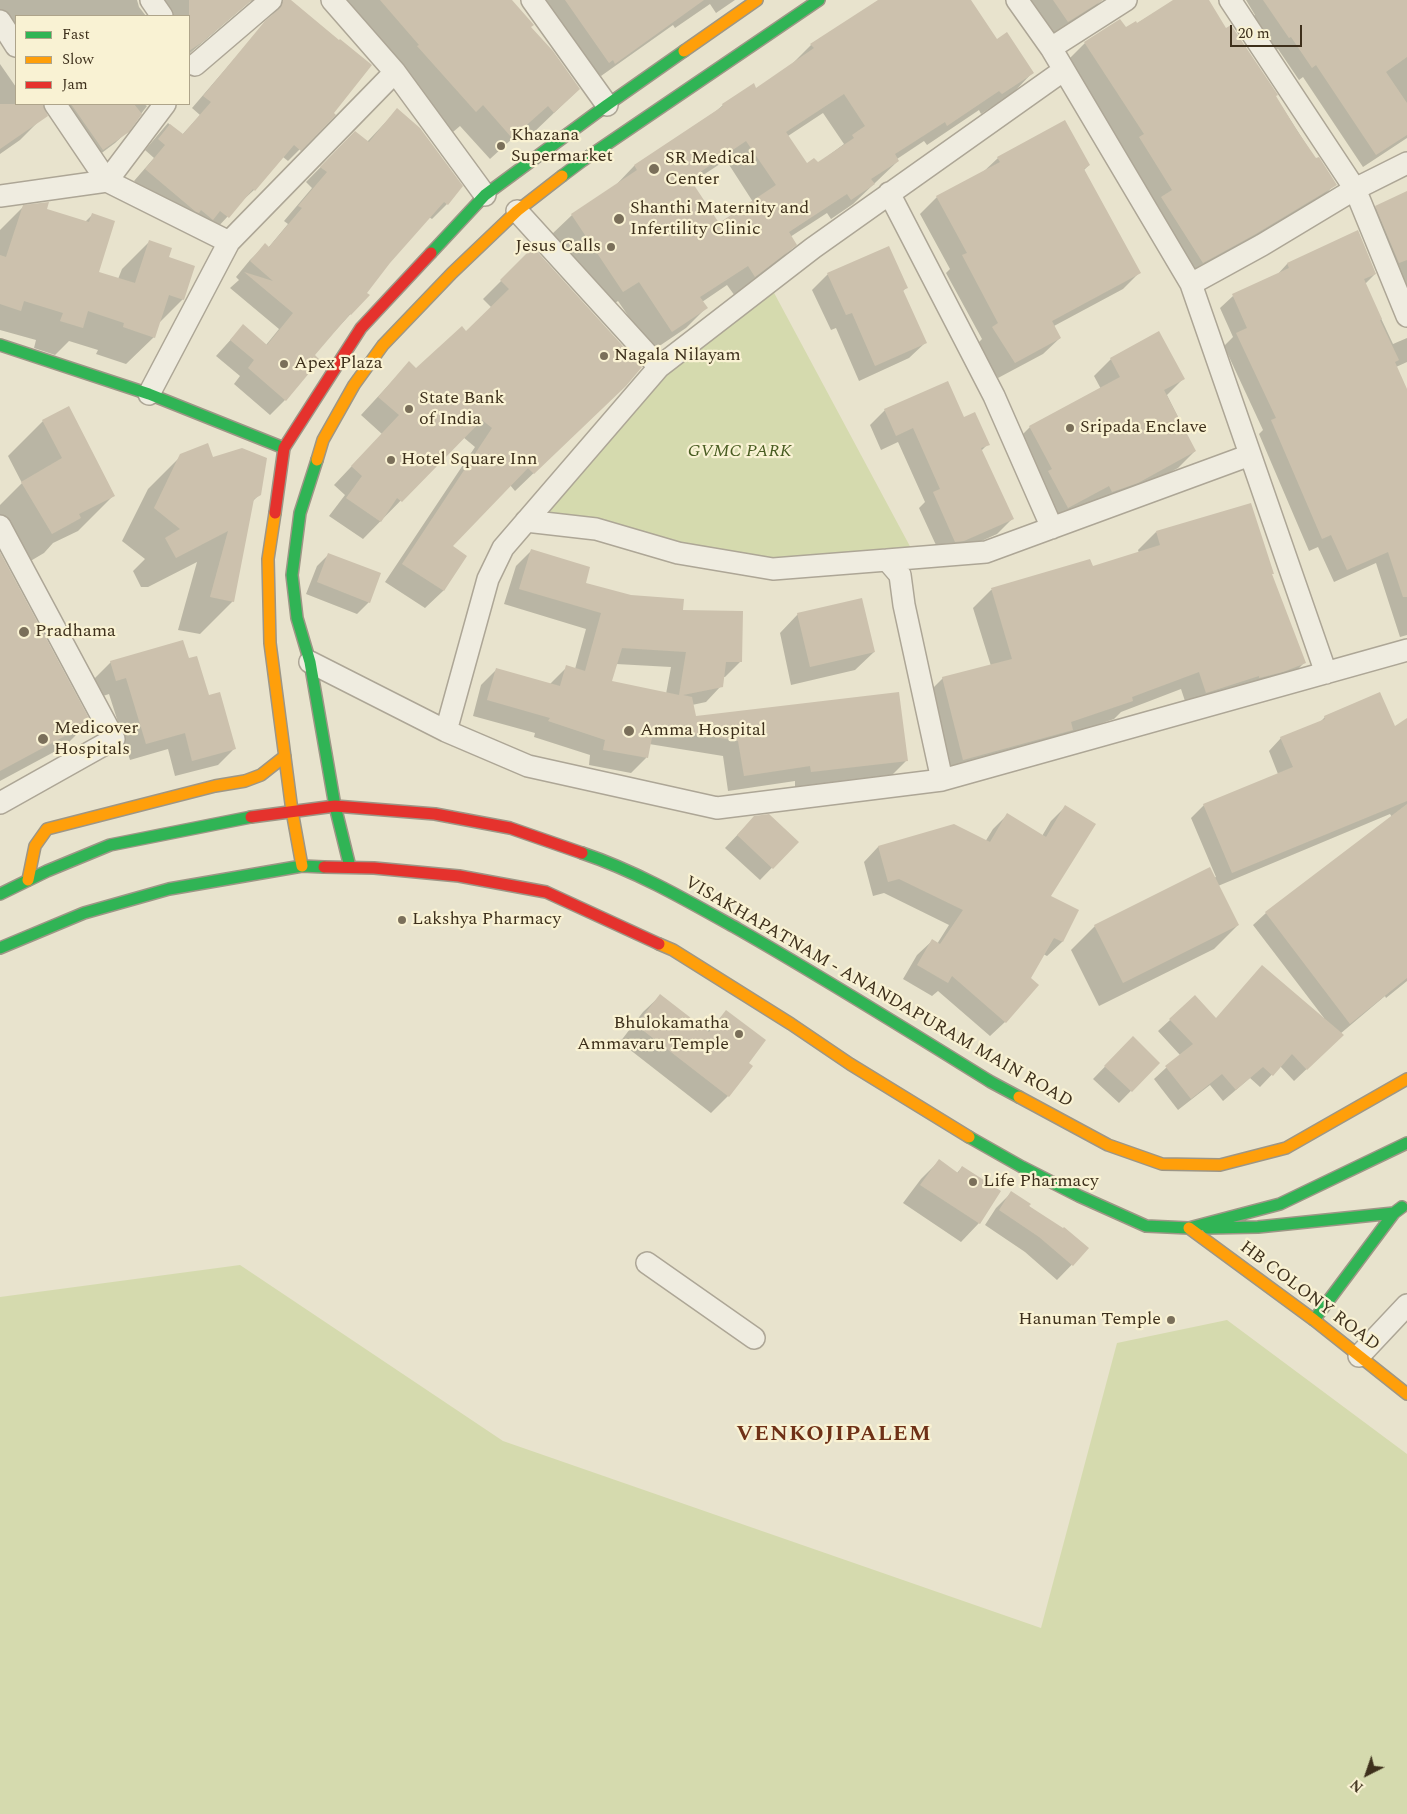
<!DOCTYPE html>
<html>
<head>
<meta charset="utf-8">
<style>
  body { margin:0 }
  #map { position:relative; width:1407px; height:1814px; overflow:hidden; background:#e8e3cd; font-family:Spectral,serif }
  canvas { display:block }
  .legend { position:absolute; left:15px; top:15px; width:175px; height:90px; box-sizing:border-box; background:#f9f2d3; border:1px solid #aea48a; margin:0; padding:6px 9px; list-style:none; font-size:15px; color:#3e301c }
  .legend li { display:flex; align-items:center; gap:10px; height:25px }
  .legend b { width:25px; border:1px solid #aea48a }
  .north { position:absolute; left:1342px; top:1749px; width:50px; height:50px; -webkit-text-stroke:4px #f9f2d3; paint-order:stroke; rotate:221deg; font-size:14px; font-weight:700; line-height:20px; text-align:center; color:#3e301c }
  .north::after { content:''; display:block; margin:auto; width:18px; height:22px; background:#3e301c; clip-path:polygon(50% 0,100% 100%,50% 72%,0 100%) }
  .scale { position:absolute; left:1230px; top:25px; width:72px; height:22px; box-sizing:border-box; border:2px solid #3e301c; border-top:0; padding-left:6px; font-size:15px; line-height:18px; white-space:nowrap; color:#3e301c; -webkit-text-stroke:4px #f9f2d3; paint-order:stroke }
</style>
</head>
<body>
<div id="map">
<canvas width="1407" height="1814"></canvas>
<ul class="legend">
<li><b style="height:6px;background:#30b455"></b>Fast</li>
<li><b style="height:6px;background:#ff9f0a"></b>Slow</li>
<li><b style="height:6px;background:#e5322d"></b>Jam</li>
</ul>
<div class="north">N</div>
<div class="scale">20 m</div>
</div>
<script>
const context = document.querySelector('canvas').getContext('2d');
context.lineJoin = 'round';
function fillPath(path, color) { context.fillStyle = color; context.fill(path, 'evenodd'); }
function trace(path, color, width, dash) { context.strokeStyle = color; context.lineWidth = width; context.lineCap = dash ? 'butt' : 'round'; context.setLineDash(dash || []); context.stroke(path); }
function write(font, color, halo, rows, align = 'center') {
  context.font = font + ' Spectral,serif'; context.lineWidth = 4.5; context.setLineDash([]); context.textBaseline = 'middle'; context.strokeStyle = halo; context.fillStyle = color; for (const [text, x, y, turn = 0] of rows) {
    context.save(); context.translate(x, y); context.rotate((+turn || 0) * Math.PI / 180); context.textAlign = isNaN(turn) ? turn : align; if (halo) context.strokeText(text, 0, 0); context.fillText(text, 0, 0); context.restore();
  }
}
fillPath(new Path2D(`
  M772,289l141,263 -137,12 -242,-47 118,-130z
  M240,1265l263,176 538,187 76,-285 110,-23 180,134v360h-1407v-517z`), '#d5daae');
fillPath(new Path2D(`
  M0,0h137l2,7 7,9h-130v26l-16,-24z
  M141,0h113l-5,2 -60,52v-38h-32z
  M285,0h4l43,113 2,2 -46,46 -5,-4 -29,33 -12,11 -26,28 -32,-6 -50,-42 20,-23 -9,-8 23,-27 14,12 18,-20 -8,-7z
  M327,0h184l19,27 49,62 -47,45 -7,-7 -35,32 -30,-33 -7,6 -56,-63z
  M538,0h197l-19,13 -6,-9 -35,24 -2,-3 -72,51 -3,-3 -3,3z
  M879,0h91l27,41 36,31 -20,21 -32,21 -2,-4 -52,35 -3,-4 -27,18 1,2 -45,43 -22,15 -4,-6 -37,24 5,8 -20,20 -40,31 -8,-11 -25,17 4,6 -20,20 -34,23 -34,-50 -15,10 -52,-76 21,-20 42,-28 20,-21 81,-54 8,-7 30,-20 3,4 35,-24 20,-20zM823,113l21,31 -27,20h-11l-18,-28zM726,160l27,42 -34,22 -28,-41z
  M1028,0h74l-13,13 -37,23z
  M1175,0h32l19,30 49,66 58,90 -18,19 -131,75 -62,-124 4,-4 -59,-91 18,-18 51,-19z
  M1246,0h161v138l-44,29 -60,-90 -4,3 -21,-31 -2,1 -23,-33 2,-2z
  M0,64l16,23v17h12l12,16 -20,20 -20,14z
  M54,104h90l3,2 -19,25 -13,12 -24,18z
  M397,110l50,94 -15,15 -3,-2 -40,45 -24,31 3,2 -55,60 -28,45 -15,15 -36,-31 6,-8 -24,-20 27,-30 23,19 13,-16 -49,-41 9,-8 -3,-3 14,-17 15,-15 3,3 20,-24 -4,-3 28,-33 -6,-6 49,-50 12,10z
  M998,158l91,7 -5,5 55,103 -16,16 -69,37 6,12 -17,16 -45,24 -21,-34 5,-5 -36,-66 4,-4 -30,-55 17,-17 45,-24z
  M1407,193v127l-43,-100 12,-13z
  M23,207l22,3 40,12 7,-7 5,58 21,6 4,-10 27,-27 19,16 15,41 -25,25 -4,13 -28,27 -30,-10 2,-4 -29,-9 -14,14 -21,-7 2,-8 -36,-10v-100z
  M1358,232l17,42 -10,10 28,60 14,-6v24l-11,5 11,25v243l-7,2 -24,-74 -42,19 -16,-35 -9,4 -50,-117 4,-4 -39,-84 9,-9 -13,-29 13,-12 43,-20 11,-12z
  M533,249l82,146 -100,96 -5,-6 -59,61 15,10 -23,35 -18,17 -40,-26 90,-135 -12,-10 -100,102 -34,-23 16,-21 -11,-10 48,-51 -21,-19 48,-52 7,7 50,-38 26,-24 -9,-9z
  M828,274l78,14 -4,4 23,51 -16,15 -50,23 -23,-53 -5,2 -19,-40z
  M1111,359l73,19 -17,17 28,56 -17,17 -59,32 -68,24 -38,-80 17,-17 71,-38 -7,-13z
  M885,410l78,8 25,26 -7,7 31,68 -15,15 -49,22h-7l-22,-48 6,-6 -27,-60 -17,8 -11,-25z
  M43,421l70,75 -35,35 -25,12 -9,10 -27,16 -17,-29v-35l22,-22 -14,-27z
  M181,456l32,2 47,36 -8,8 -19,99 -33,33 -22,-4 19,-68 -49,25h-7l-8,-16 12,-12 -23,-18 26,-52z
  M1156,532l115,43 33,88 -18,18 -98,29 -7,-21 -60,23 -7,7 -168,58 -21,-81 18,-18 48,-12 -18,-58 18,-18 99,-30 2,8 47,-15 -1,-3z
  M532,550l52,33 98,28 59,50 -16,16h-2l-2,9 -15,16 -14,3 3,13 211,43 -15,15 -96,11v-6l-67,10 -5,-35 -74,-12 -3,14 -15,15 -42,-8 1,-10 -56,-18 1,-4 -62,-17 8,-31 16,-16 53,15 17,-17 8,2 11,-40 -82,-25 12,-38zM616,664l55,3 -5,27 -55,-12z
  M329,554l40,48 -12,12 -51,-20 11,-28z
  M0,555l89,167 -24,24 -65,35z
  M798,614l76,38 -19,18 -64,15 -11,-52z
  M188,660l47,88 -17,17 -43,11 -7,-27 -38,11 -21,-66 -9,3 -6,-18 17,-17z
  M1325,717l69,10 13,-7v261l-21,17 -1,-2 -45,38 -10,13 -36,34 -14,-15 -20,21 -10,-9 -27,23 -13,-16 -32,25 -24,-31 26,-24 -22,-24 12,-11 154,-2 -71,-93 13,-12 126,-96 -2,-3 -172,72 20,39 -24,24 -115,57 -28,-56 24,-24 121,-49 -25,-59 13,-13 74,-31 -9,-23 12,-13 38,-15z
  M1065,807l-16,90 28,14 -15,31 -15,14 -4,-2 -38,68 -15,14 -52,-45 -6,5 -29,-17 14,-24 15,-14 5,3 12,-19 -65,-32 -11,3 -9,-34 14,-15 76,-21 31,16 8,-13 14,-14 35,21 9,-15z
  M742,830l55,12 -37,38 -35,-32z
  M660,996l47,36 19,-20 21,51 4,3 -23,30 -17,17 -91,-71 23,-30z
  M1121,1050l37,13 -39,40 -26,-24z
  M939,1161l18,12 5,-6 17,56 -18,19 -58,-39 18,-24z
  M1011,1193l76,56 -30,31 -32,-28 -40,-27 11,-17z`), '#0003');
fillPath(new Path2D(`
  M189,0h63l-51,43 -12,8z
  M283,0h8l48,40 1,-1 32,26 -38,48 2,2 -35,36 -7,-6 -39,46 -2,-2 -24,29 -9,-7 -7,9 -12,-10 -2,3 -3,-1 -51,-43 20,-24 -7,-6 12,-15 13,10 28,-32 -8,-6 62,-75 14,-12z
  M380,0h132l22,25 -3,2 22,24 27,38 -26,24 -6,-7 -36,32 -29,-33 -7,7 -59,-66 2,-1z
  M565,0h139l-89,64 -2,-4 -4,3z
  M878,0h93l26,39 10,-7 27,41 -32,21 -3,-3 -52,35 -2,-4 -50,32 4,7 -28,18 4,5 -24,16 -4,-6 -58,38 8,13 -42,32 -7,-11 -48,31 8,11 -36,24 -33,-50 -16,10 -52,-78 66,-44 -3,-5 89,-59 -1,-2 32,-21 2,5 58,-40 -4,-4zM844,94l21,32 -13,9 2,3 -36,24 -4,-4 -7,5 -21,-31zM746,141l30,44 -57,38 -29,-44z
  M1053,0h50l-35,22z
  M1173,0h36l17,28 5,-3 47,70 -2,1 22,36 18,26 3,-1 18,28 -83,50 -51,28 -42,-66 11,-7 -33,-53 5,-3 -60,-92 36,-23 6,8 10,-6 1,2z
  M1263,0h144v57l-21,15 21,31v32l-31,20 -60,-90 -4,3 -21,-31 -2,1z
  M0,104h43l5,12 -48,33z
  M71,104h63l8,10 -13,18 -26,18z
  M397,108l23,20 43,58 -15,19 -4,-3 -54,61 -23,30 3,2 -19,20 -1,-1 -35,41 5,5 -34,41 -38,-33 6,-8 -24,-20 13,-16 24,21 26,-32 -49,-41 29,9 -23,-20 15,-18 4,4 33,-39 -4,-2 29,-34 -7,-5 35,-36 14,11z
  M1065,120l25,45 -6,4 57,104 -89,48 9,17 -46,25 -23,-36 6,-4 -36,-68 5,-2 -31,-57 64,-34 -3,-5z
  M1407,191v69l-8,3 -24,-57z
  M49,202l-2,7 42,13 3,-9 23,8 -16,51 36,11 14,-43 23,8 -3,9 26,9 -11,34 -15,-5 -14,43 -32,-11 1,-4 -36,-12 -5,17 -23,-7 3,-8 -39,-12 -3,10 -21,-7v-49l6,2 17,-52z
  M1358,230l18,44 -12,5 18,40 -2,1 19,40 -4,2 12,27v208h-4l-15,-45 -41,18 -16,-35 -9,4 -51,-119 5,-2 -40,-85 11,-5 -15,-34 57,-26 -2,-5z
  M889,246l19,42 -5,2 24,53 -52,23 -23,-53 -6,2 -19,-42z
  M533,247l109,120 -16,19 -92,88 -6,-6 -75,78 14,10 -23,35 -42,-27 90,-136 -10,-8 -80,82 -5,-4 -16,24 -35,-24 16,-22 -11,-10 48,-51 -21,-18 31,-36 7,7 46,-42 4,5 43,-42 -9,-9z
  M1159,331l26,48 -21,11 32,61 -58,32 -26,9 -3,-6 -41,22 -20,-37 4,-2 -23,-43 91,-49 -10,-19z
  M948,381l16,36 11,-5 15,33 -9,3 33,71 -50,22 -9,1 -22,-50 7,-3 -27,-61 -17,8 -12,-27z
  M69,406l46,90 -36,18 2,4 -29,16 -31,-52 41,-24 -20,-38z
  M208,443l5,14 29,-9 25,10 -6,37 -7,4 -20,103 -24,-5 18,-66 -52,27 -11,-20 15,-9 -26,-21 26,-54z
  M1251,503l23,71h-2l34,89 -23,9 -24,6v-2l-53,17 -7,-21 -67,25 1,4 -62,21 2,8 -110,30 -21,-83 70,-18 -21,-71 99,-29 3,7 67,-21 -4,-14z
  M531,549l59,18 -4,16 45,12 53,4 -1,11 60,1 -1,51h-16l-3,25 -40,8 9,2 4,19 203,-24 9,69 -97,11 -1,-6 -66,10 -6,-35 -84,-14 -6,31 -45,-8 2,-10 -57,-19 2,-3 -63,-18 9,-32 64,18 6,-21 19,6 16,-58 -82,-24zM622,648l64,4 -7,43 -67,-14z
  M0,552l91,170 -91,49z
  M328,553l53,20 -11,30 -53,-21z
  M862,598l13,54 -65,15 -13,-54z
  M183,640l6,18 8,-2 12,39 11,-3 16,57 -44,12 -7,-28 -39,11 -20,-66 -10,3 -6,-20z
  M1380,692l15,34 12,-8v83l-175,72 -29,-69 90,-37 -13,-30 45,-18 -1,-3z
  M1407,804v174l-57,46 -85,-112z
  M1065,805l31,19 -45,72 28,14 -16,32 -9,-4 -23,40 8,7 -33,38 -54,-47 -4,7 -31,-18 15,-26 8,5 23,-34 -64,-31 -11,3 -10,-36 76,-22 36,18 17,-29 39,24z
  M769,814l30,28 -26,27 -36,-34 17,-19z
  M1210,867l29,58 -116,58 -29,-58z
  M1262,965l82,70 -37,35 -15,-16 -19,22 -10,-9 -27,23 -14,-16 -31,25 -26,-33 28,-22 -24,-25 26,-24 21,23z
  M660,994l49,38 17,-22 40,30 -17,23 4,3 -24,31 -93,-72z
  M1133,1036l27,27 -28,29 -28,-26z
  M939,1159l19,14 4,-7 39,25 -21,33 -60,-39z
  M1011,1191l20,13 -2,2 34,22 1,-1 25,21 -16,18 -34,-29 -40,-27z`), '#ccc1ad');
const street = new Path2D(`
  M151,0l11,16
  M332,0l63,72 90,123
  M532,0l75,105
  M1017,0l34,48 140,236 71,-39 93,-56 52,-26
  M1230,0l125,189 52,127
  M0,21l16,25
  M1051,48l75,-48
  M195,65l76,-65
  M55,104l52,77 122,61
  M889,193l105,203 58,132
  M0,196l107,-15 58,-77
  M517,211l142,156
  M1191,284l135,389
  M149,394l80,-152 166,-170
  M526,521l70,8 82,24 95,16 114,-9 13,15 4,30 38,175
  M0,526l114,213 -114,64
  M887,560l99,-8 264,-97
  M310,662l136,69 82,35 189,42 225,-28 465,-130
  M446,731l42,-152 15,-31 156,-181 154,-119 251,-178
  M647,1263l107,75
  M1359,1356l48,-51`);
const fast = new Path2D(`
  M562,176l20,-15 237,-161
  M431,253l54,-58 122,-90 77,-54
  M0,345l149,49 135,54
  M317,460l-17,53 -8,62 5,43 13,44 25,144 15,61
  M582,853c54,18 106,48 156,76 86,49 169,101 253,153l28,15
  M0,894l47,-23 63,-26 141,-28
  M0,948l84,-35 85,-24 133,-23 22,1
  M969,1137l53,30 57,29 67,30 43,2 91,-24 127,-61
  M1208,1228l50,-1 136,-14
  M1314,1320l80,-107 8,-6`);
const slow = new Path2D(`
  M684,51l73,-51
  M317,460l6,-20 31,-55 29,-40 69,-72 65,-62 45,-35
  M275,513l-7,46 2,84 22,168 10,55
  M28,880l7,-34 12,-17 168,-43 30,-5 16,-6 24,-19
  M659,944l14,6 118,74 59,40 119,73
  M1019,1097l89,48 54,19 58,1 66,-17 121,-69
  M1189,1228l125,92 93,74`);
const jam = new Path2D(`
  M275,513l9,-65 77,-120 70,-75
  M251,817l84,-11 100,8 75,14 72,25
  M324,867l50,1 85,8 87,16 113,52`);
trace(street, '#ada696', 24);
trace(fast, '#9d9686', 14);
trace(slow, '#9d9686', 14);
trace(jam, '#9d9686', 14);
trace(street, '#efece0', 21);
trace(fast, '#30b455', 11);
trace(slow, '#ff9f0a', 11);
trace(jam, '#e5322d', 11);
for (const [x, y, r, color] of [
  [501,146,5,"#7a6f5a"],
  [654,169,6,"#7a6f5a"],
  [619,219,6,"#7a6f5a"],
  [611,247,5,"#7a6f5a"],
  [604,356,5,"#7a6f5a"],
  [284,364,5,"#7a6f5a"],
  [409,409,5,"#7a6f5a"],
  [1070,428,5,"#7a6f5a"],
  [391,460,5,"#7a6f5a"],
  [24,632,6,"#7a6f5a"],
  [629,731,6,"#7a6f5a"],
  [43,739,6,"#7a6f5a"],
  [402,920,5,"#7a6f5a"],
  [739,1034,5,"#7a6f5a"],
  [973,1182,5,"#7a6f5a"],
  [1171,1320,5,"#7a6f5a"]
]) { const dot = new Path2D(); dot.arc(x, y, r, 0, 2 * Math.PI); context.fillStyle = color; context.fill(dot); trace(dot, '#f9f2d3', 2); }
write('18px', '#3e301c', '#f9f2d3', [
  ["Khazana",511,136],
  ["Supermarket",511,157],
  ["SR Medical",665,159],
  ["Center",665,180],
  ["Shanthi Maternity and",630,209],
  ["Infertility Clinic",630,230],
  ["Jesus Calls",601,247,"right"],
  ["Nagala Nilayam",614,356],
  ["Apex Plaza",294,364],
  ["State Bank",419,399],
  ["of India",419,420],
  ["Sripada Enclave",1080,428],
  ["Hotel Square Inn",401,460],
  ["Pradhama",35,632],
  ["Medicover",54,729],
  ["Hospitals",54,750],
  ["Amma Hospital",640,731],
  ["Lakshya Pharmacy",412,920],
  ["Bhulokamatha",729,1024,"right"],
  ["Ammavaru Temple",729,1045,"right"],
  ["Life Pharmacy",983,1182],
  ["Hanuman Temple",1161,1320,"right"]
], 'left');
write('italic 18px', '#485c21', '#f9f2d3', [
  ["GVMC PARK",740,452]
]);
write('18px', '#3e301c', '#f9f2d3', [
  ["VISAKHAPATNAM - ANANDAPURAM MAIN ROAD",878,993,30],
  ["HB COLONY ROAD",1309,1297,37]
]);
context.letterSpacing = '1px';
write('bold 22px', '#6f3117', '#f9f2d3', [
  ["VENKOJIPALEM",834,1436]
]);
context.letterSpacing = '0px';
</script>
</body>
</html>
